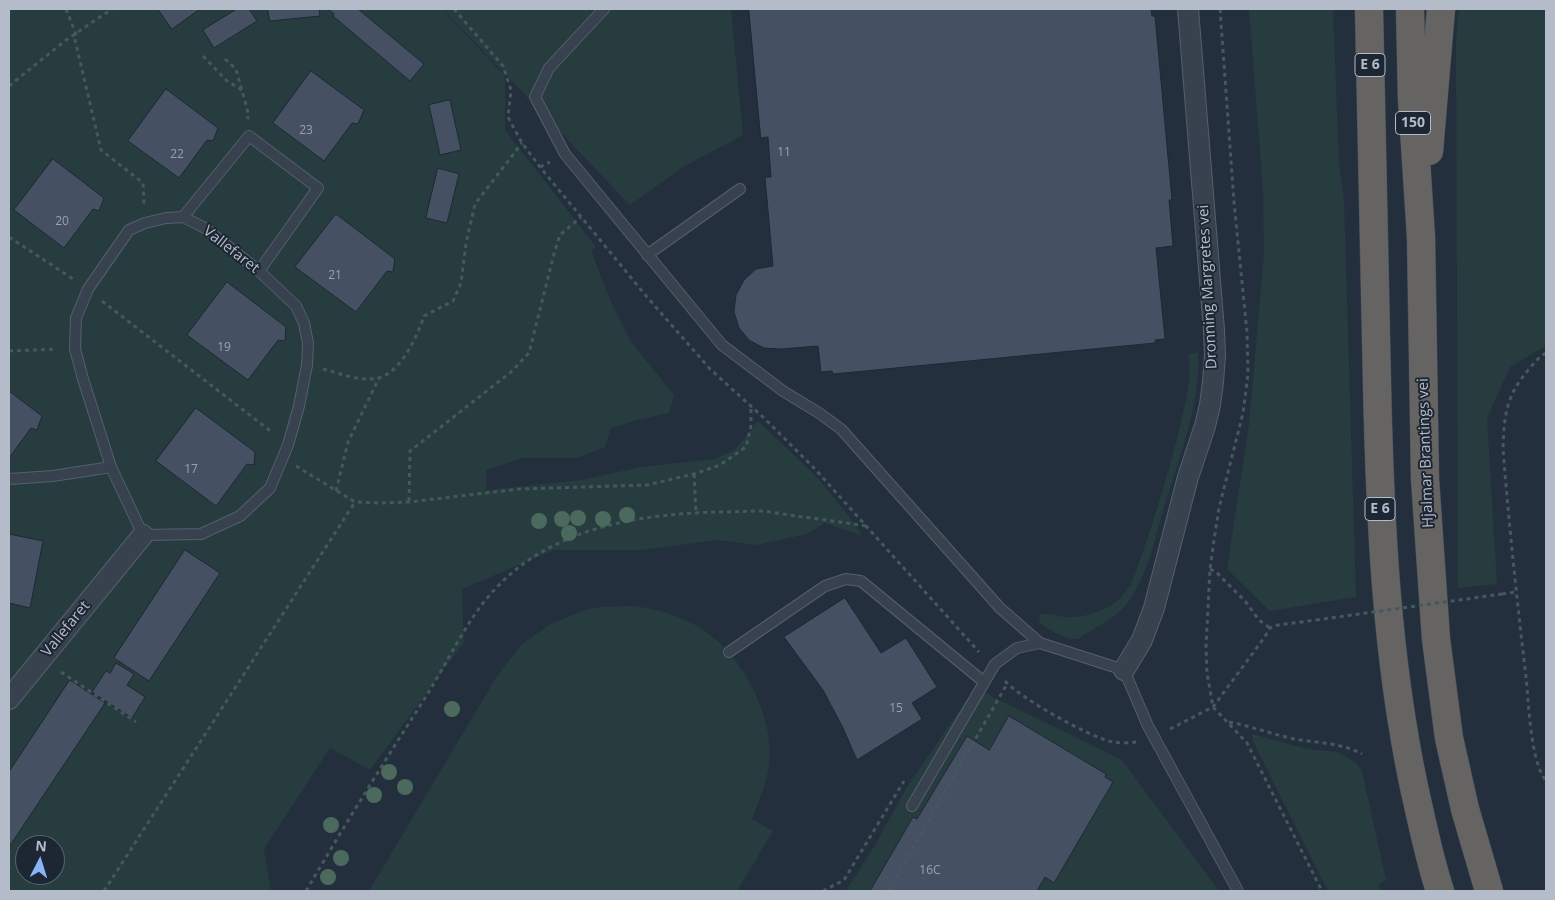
<!DOCTYPE html>
<html>
<head>
<meta charset="utf-8">
<style>
  body { margin:0 }
  #map { position:relative; width:1555px; height:900px; overflow:hidden; background:#242f3e; font-family:"Open Sans",sans-serif }
  canvas { display:block }
  .frame { position:absolute; inset:0; border:10px solid #b4bcc9; pointer-events:none }
  .north { position:absolute; left:15px; top:835px; width:50px; height:50px; box-sizing:border-box; background:#1d2633; border:1px solid #59626f; border-radius:50%; rotate:5deg; font-size:14px; font-weight:700; line-height:20px; text-align:center; color:#b4bcc9 }
  .north::after { content:''; display:block; margin:auto; width:18px; height:22px; background:#8ab4f8; clip-path:polygon(50% 0,100% 100%,50% 72%,0 100%) }
</style>
</head>
<body>
<div id="map">
<canvas width="1555" height="900"></canvas>
<div class="frame"></div>
<div class="north">N</div>
</div>
<script>
const context = document.querySelector('canvas').getContext('2d');
context.lineJoin = 'round';
function fillPath(path, color) { context.fillStyle = color; context.fill(path, 'evenodd'); }
function trace(path, color, width, dash) { context.strokeStyle = color; context.lineWidth = width; context.lineCap = dash ? 'butt' : 'round'; context.setLineDash(dash || []); context.stroke(path); }
function write(font, color, halo, rows, align = 'center') {
  context.font = font + ' "Open Sans",sans-serif'; context.lineWidth = 4; context.setLineDash([]); context.textBaseline = 'middle'; context.strokeStyle = halo; context.fillStyle = color; for (const [text, x, y, turn = 0] of rows) {
    context.save(); context.translate(x, y); context.rotate((+turn || 0) * Math.PI / 180); context.textAlign = isNaN(turn) ? turn : align; if (halo) context.strokeText(text, 0, 0); context.fillText(text, 0, 0); context.restore();
  }
}
fillPath(new Path2D(`
  M9,9h149l15,16 23,-16h246l63,67v54l91,117 -5,4 21,53 19,38 43,53 -5,18 -28,6 -30,9 -6,19 -28,11h-54l-37,12v20l95,-10 60,-13 73,-8 21,-9 23,-29 59,56 34,42 11,17 -37,-13 -18,11 -50,11 -40,-5 -75,10h-88l-92,39 2,53 -94,128 -40,-22 -66,101 7,42h-262zM25,845h30v30h-30z
  M443,9h288l12,126 -60,32 -53,38z
  M1249,9h84l6,154 5,38 12,396 -86,14 -43,-42 22,-145 15,-170 -1,-64z
  M1459,9h87v337l-36,21 -23,51 10,166 -39,4 -2,-547z
  M1198,352c3,54 -19,105 -34,156 -10,33 -17,71 -39,98 -11,13 -33,23 -47,33 -12,2 -28,-9 -38,-16l-1,-5 2,-4c9,-1 18,3 26,3 17,1 38,-6 50,-16 10,-8 16,-21 20,-32 12,-31 63,-190 51,-213l1,-2z
  M634,606c59,8 96,34 121,87 10,22 17,47 14,71 -2,19 -10,37 -17,55l21,12 -36,60h-368l128,-215 24,-31 28,-20 35,-15 17,-3z
  M975,688l147,72 97,131h-373l29,-46 32,-58z
  M1252,734l55,15 31,3 18,11 6,8 24,109 -7,4v7h-51l-75,-150z`), '#263c3f');
const building = new Path2D(`
  M158,9h42l-28,20z
  M237,9h12l8,12 -43,27 -11,-18z
  M268,9h51l1,7 -50,5z
  M328,9h30l66,55 -14,17 -77,-65 1,-2z
  M749,9h402l1,7h3l17,184h-3l4,46 -17,2 9,91 -10,1v3l-322,31 -1,-3 -11,1 -3,-26 -37,3 -17,-1 -15,-8 -10,-12 -5,-16 2,-17 8,-15 12,-11 17,-3 -8,-89h6l-3,-40 -7,1z
  M311,71l53,39 -6,14 -6,-1 -28,38 -51,-38z
  M166,89l52,39 -5,13 -6,-1 -28,38 -51,-37z
  M450,100l11,50 -21,5 -11,-50z
  M53,159l51,39 -5,13 -6,-2 -29,39 -50,-38z
  M438,168l21,6 -12,49 -21,-5z
  M336,214l59,45 -2,13 -6,-1 -31,41 -61,-45z
  M227,282l59,45 -1,14 -7,-1 -30,40 -61,-45z
  M9,391l33,25 -5,14 -6,-2 -22,30z
  M196,408l59,44 -1,13 -7,-1 -31,42 -60,-45z
  M9,534l34,7 -13,67 -21,-5z
  M185,550l35,23 -71,108 -35,-23z
  M845,598l36,55 25,-15 31,49 -25,16 10,16 -65,41 -14,-32 -20,-38 -39,-53z
  M116,663l18,11 -7,11 18,12 -13,21 -40,-26 14,-21 4,2z
  M70,680l35,23 -96,144v-75z
  M1009,716l97,58 -1,3 8,5 -59,101 -9,-6 -8,14h-167l43,-74 4,2 50,-83 22,14z`);
fillPath(building, '#455162');
trace(building, '#1f2835', 1);
const service = new Path2D(`
  M604,9l-55,59 -14,29 30,57 157,191 61,46 36,22 22,16 159,179 40,35 84,27 24,56 90,165
  M183,217l22,11 54,43 37,35 8,17 4,20 -1,22 -8,41 -11,39 -18,43 -30,28 -39,18 -58,1 -32,-68 -28,-88 -8,-30 1,-31 12,-29 41,-59 16,-7 21,-5z
  M183,217l66,-81 69,52 -59,83
  M647,255l93,-66
  M9,479l44,-3 58,-9
  M729,652l96,-66 21,-7 15,2 123,101
  M912,806l83,-142 22,-16 23,-5`);
const minor = new Path2D(`
  M1124,670l18,-30 12,-32 34,-131 17,-51 5,-21 3,-23 2,-27 -1,-25 -26,-321
  M9,699l134,-164`);
const trunk = new Path2D(`
  M1369,9c2,125 5,250 8,375 3,135 9,270 37,403 8,35 15,71 26,104
  M1410,9l2,90 9,138 4,242 11,160 13,99 16,71 24,82
  M1429,151l12,-142`);
trace(service, '#565f6c', 12);
trace(minor, '#565f6c', 22);
trace(trunk, '#434c59', 29);
trace(new Path2D(`
  M66,9l10,25 -1,6 26,110 42,33 1,22
  M454,9l49,57 8,24 -3,27 14,26 18,24 107,130 63,72 54,49 51,51 164,183
  M1220,9l14,193 13,130 1,42 -5,39 -24,95 -5,32 -4,29 -4,78 1,26 6,34 34,36 75,148
  M203,56l24,25 15,9
  M225,59l11,10 13,47 -2,3
  M9,86l57,-46 46,-31
  M540,167l10,-5
  M9,237l64,42
  M102,301l171,132
  M9,351l48,-2
  M1546,353c-7,4 -12,10 -17,16 -23,27 -25,46 -26,80 6,76 14,152 23,228 3,27 4,83 20,104
  M323,369c15,4 33,11 49,10 27,-1 45,-42 52,-63l29,-15 8,-18 5,-40 9,-39 47,-61
  M296,466l59,36 25,1 29,-1 111,-13 127,-4 47,-11 26,-9 26,-18 5,-21v-18
  M694,474l2,39
  M336,491l12,-49 31,-64
  M409,501l1,-50 101,-79 18,-19 26,-103 5,-15 21,-18
  M1210,569l6,3 29,29 14,19 11,8
  M1502,594l14,-2
  M61,672l75,50
  M1005,681c15,17 86,57 108,61 7,1 17,1 24,0
  M1229,722c21,4 40,11 61,16 23,5 50,4 72,16
  M1170,729l43,-22 51,-69 6,-10 8,-3 38,-5
  M104,891l251,-389
  M306,891c38,-65 78,-129 119,-193 23,-36 42,-80 72,-111 57,-60 143,-73 222,-75 14,0 28,-1 42,-1 11,1 23,3 34,5 23,3 47,6 71,10
  M823,891l21,-11 60,-99
  M888,891l119,-207`), '#44595c', 3, [4, 4]);
trace(service, '#38414e', 10);
trace(minor, '#38414e', 20);
trace(trunk, '#656462', 28);
trace(new Path2D(`
  M1316,620l186,-26`), '#44595c', 3, [4, 4]);
context.fillStyle = '#4b6a5d';
for (const [x, y] of [
  [627,515],
  [578,518],
  [562,519],
  [603,519],
  [539,521],
  [569,533],
  [452,709],
  [389,772],
  [405,787],
  [374,795],
  [331,825],
  [341,858],
  [328,877]
]) { context.beginPath(); context.arc(x, y, 8, 0, 2 * Math.PI); context.fill(); }
write('12px', '#98a1af', null, [
  ["23",306,131],
  ["11",784,153],
  ["22",177,155],
  ["20",62,222],
  ["21",335,276],
  ["19",224,348],
  ["17",191,470],
  ["15",896,709],
  ["16C",930,871]
]);
for (const [x, y, w] of [
  [1370,65,30],
  [1413,123,35],
  [1380,509,30]
]) { const box = new Path2D(); box.roundRect(x - w / 2, y - 11.5, w, 23, 4); context.fillStyle = '#1d2633'; context.fill(box); trace(box, '#b4bcc9', 1); }
write('bold 14px', '#b4bcc9', null, [
  ["E 6",1370,65],
  ["150",1413,123],
  ["E 6",1380,509]
]);
write('15px', '#b4bcc9', '#1d2633', [
  ["Vallefaret",231,250,38],
  ["Dronning Margretes vei",1208,287,-93],
  ["Hjalmar Brantings vei",1426,453,-92],
  ["Vallefaret",66,629,-51]
]);
</script>
</body>
</html>
